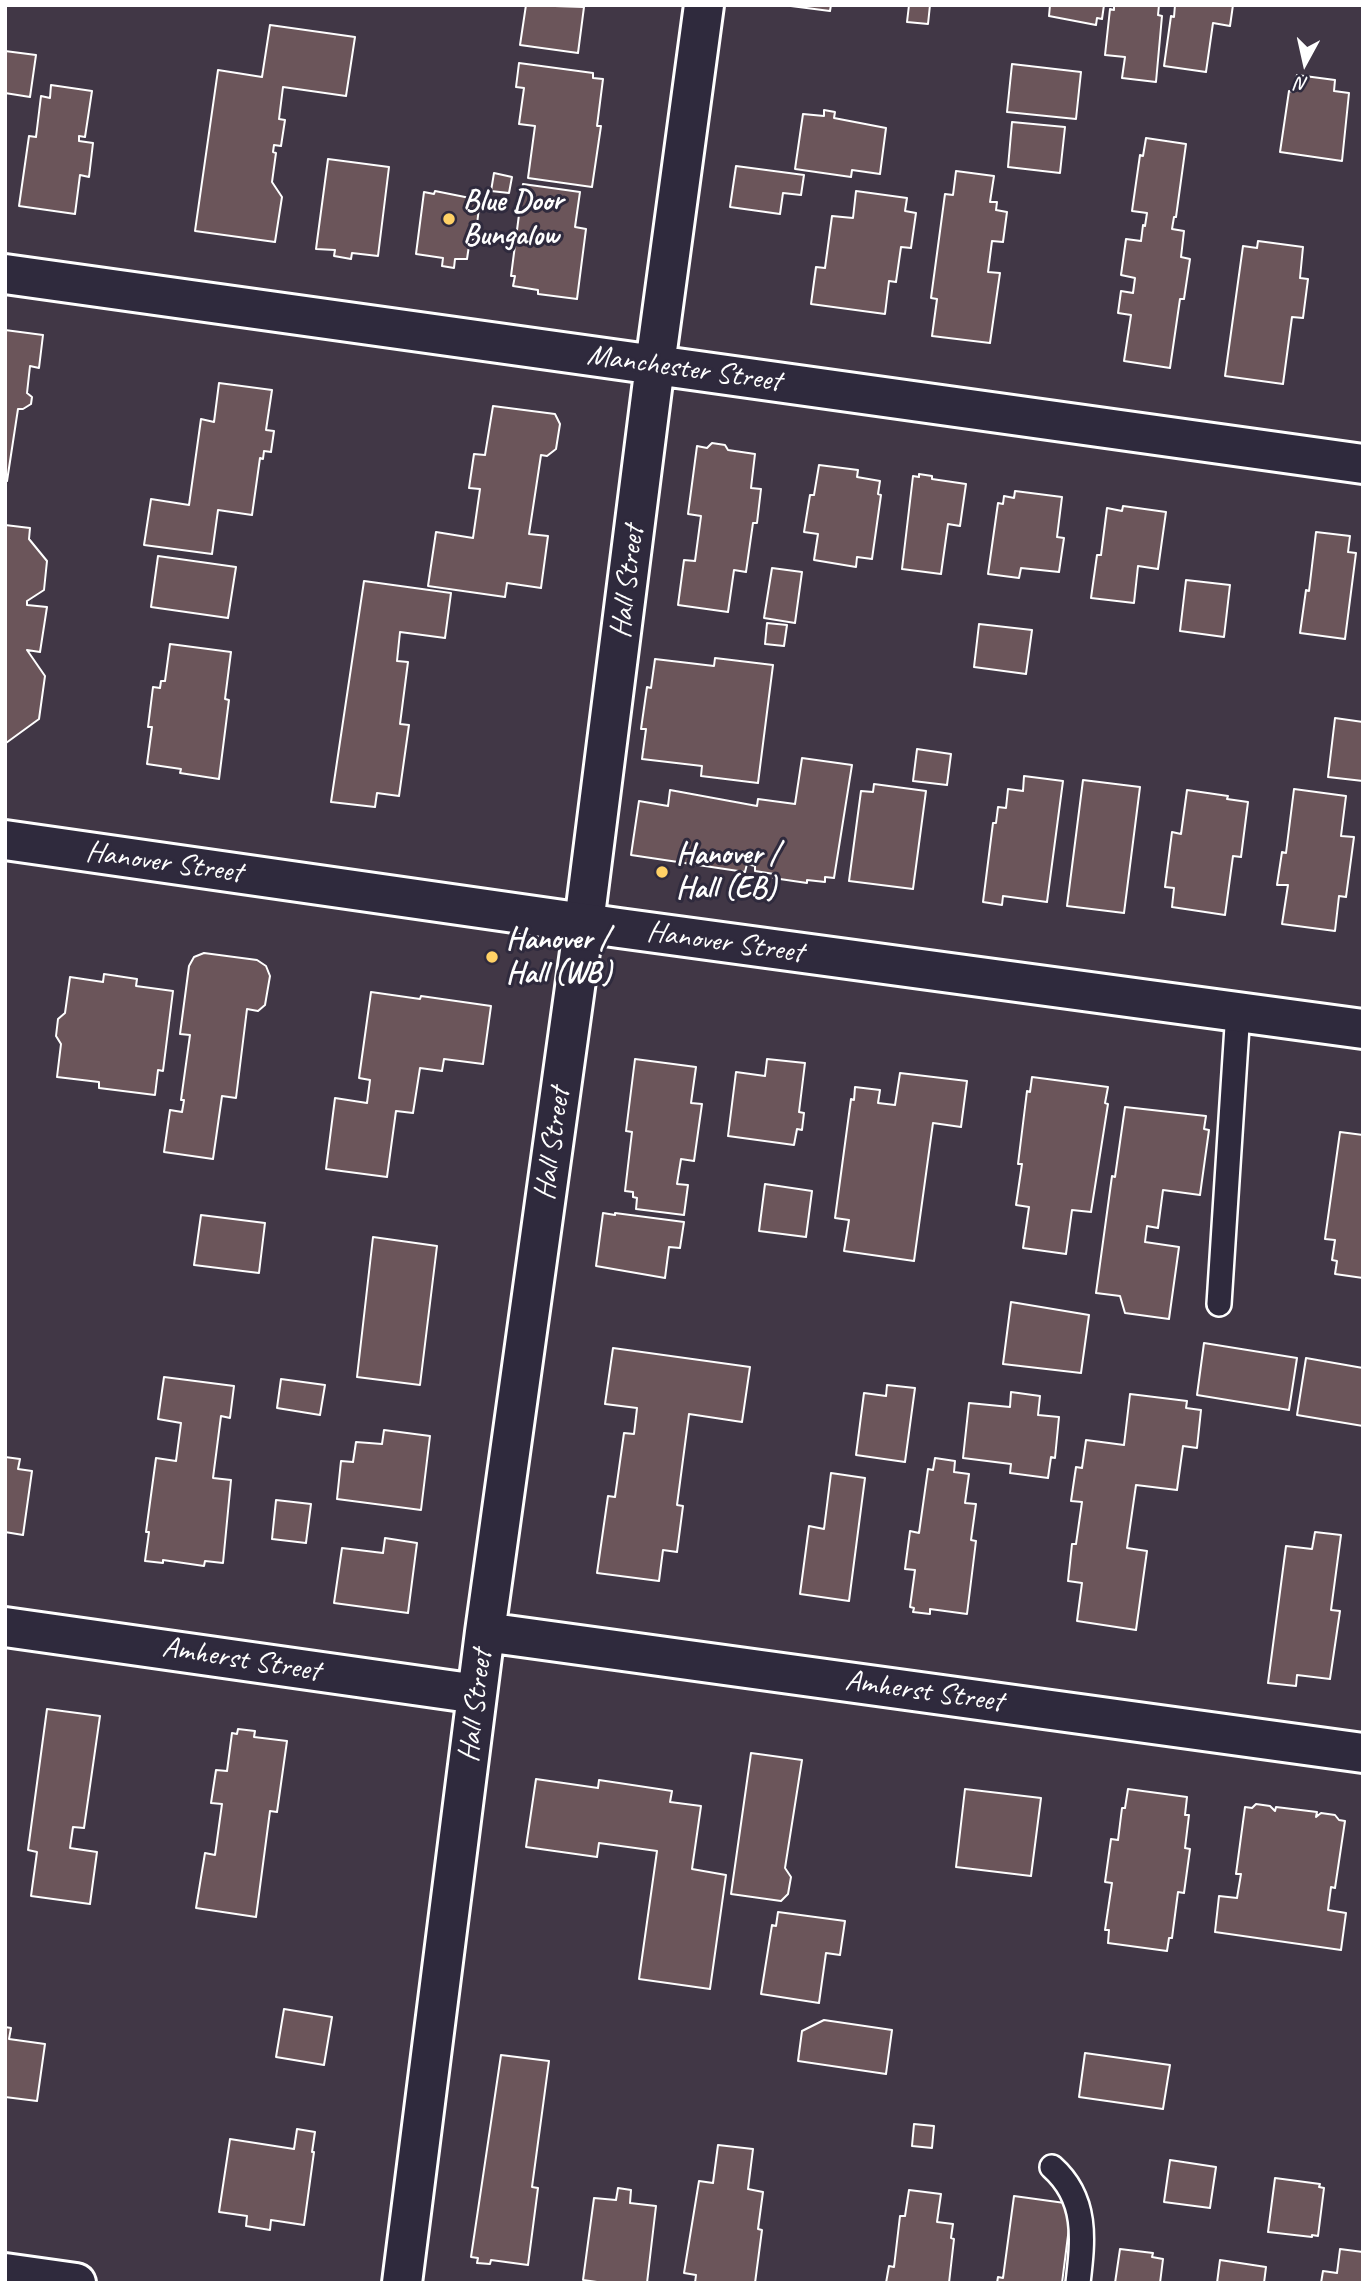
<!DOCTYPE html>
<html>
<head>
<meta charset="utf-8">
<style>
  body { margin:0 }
  #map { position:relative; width:1368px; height:2288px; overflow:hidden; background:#413746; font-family:Caveat,sans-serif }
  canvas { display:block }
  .frame { position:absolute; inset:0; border:7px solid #fff; pointer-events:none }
  .north { position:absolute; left:1270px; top:28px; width:70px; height:70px; -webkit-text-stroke:5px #2f2a3d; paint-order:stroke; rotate:188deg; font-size:19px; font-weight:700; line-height:28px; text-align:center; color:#fff }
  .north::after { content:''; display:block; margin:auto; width:24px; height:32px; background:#fff; clip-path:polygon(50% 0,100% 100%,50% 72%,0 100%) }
</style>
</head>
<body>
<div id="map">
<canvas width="1368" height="2288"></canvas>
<div class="frame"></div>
<div class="north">N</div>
</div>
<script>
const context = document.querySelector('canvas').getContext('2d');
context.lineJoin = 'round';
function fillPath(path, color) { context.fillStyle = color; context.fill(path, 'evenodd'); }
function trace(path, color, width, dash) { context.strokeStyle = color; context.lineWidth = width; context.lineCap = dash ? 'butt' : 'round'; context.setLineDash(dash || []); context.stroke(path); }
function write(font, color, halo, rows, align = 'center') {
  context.font = font + ' Caveat,sans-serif'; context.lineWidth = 6; context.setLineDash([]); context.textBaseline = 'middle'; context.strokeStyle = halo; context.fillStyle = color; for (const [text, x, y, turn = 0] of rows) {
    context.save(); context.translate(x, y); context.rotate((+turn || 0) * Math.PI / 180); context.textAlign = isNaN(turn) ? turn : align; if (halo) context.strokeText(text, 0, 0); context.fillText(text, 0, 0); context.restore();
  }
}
const building = new Path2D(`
  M526,5l58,2 -6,46 -58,-8z
  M783,5h48l-1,6z
  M909,5h21l-2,19 -21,-2z
  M1050,5h54l-2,14 -5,-1 -1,7 -47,-9z
  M1114,5h45l-1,10 4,1 -6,66 -34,-4 3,-21 -20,-2 5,-46 4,1z
  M1175,5h58l-3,21 -17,-3 -7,49 -42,-6 7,-50 3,1z
  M270,25l85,12 -9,59 -63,-9 -4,32 6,1 -4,26 -7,-1 -1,7 3,1 -4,29 10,15 -7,45 -80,-11 23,-161 44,7z
  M5,51l31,4 -6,42 -25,-4z
  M519,63l74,10v5l10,1 -6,47h4l-9,61 -64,-9 7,-52 -16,-2 5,-36 -8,-1z
  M1012,64l69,8 -5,47 -69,-7z
  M1297,75l38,5 -1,11 15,2 -7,68 -62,-9 9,-61 5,1z
  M51,85l41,6 -7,46 -6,-1v5l14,2 -4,34 -9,-2 -5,39 -56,-8 10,-70 7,1 5,-41 9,2z
  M824,110l11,2 -1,6 52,10 -6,46 -28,-4 -1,7 -56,-8 8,-55 21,2z
  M1012,122l53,5 -5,46 -52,-6z
  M1146,138l40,6 -10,73h-2l-2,12 12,2 -3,26 9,2 -6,40h-4l-10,69 -46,-7 7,-46 -13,-2 3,-22 12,2 2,-15 -14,-3 5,-36 15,2 2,-16 2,1 2,-13 -15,-2 8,-56 3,1z
  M328,159l61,8 -11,89 -26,-3 -1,6 -17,-3 1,-6 -19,-1z
  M736,166l68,9 -3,20 -18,-2 -3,21 -50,-7z
  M956,171l38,5 -4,26h7l-1,8 11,2 -4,30 -11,-1 -4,31 12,1 -10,70 -58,-7 5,-37 -6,-1 14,-104 8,1z
  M494,173l18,4 -3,16 -18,-2z
  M523,184l57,8 -5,35 11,2 -9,70 -39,-5v-4l-25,-4 2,-10h-4z
  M435,191l45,9 -5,40 -5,-1 -3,20h-12l-1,9 -12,-2 1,-8 -27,-4 8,-62 10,2z
  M856,191l51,7 -2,13 11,2 -5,35 -10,-1 -5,35 -7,-1 -4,33 -74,-10 5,-37 9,1 7,-52 21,2z
  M1258,241l45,6 -3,31 8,1 -5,39 -11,-1 -9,67 -58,-8 18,-130 14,2z
  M5,330l38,5 -4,33 -9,-2 -3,27 5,4 -1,7 -8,5h-5l-11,72h-2z
  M219,383l53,7 -6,40 8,1 -3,21 -7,-1 -1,8 -3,-1 -8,57 -34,-5 -6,44 -68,-9 7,-46 38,6 12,-86 13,3z
  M493,406l62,8 5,10 -4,25 -9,7 -6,-1 -12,79 19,2 -7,52 -34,-5 -2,14 -77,-11 8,-54 37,6 7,-49 -11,-1 5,-34 11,1z
  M712,443l13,2 3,5 27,4 -4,34 10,1 -4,34h-4l-7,49 -12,-2 -6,42 -50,-7 6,-45 11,1 6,-45 -13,-2 9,-68 10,2z
  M819,465l39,5 -1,7 23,4 -2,13 3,1 -9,64 -15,-2 -1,10 -42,-7 4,-26 -14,-2 6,-37h4z
  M919,474l13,2v3l34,5 -6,42 -12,-2 -7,50 -39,-5 11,-93 6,1z
  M1015,491l47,6 -5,40 7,1 -5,34 -38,-4 -2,10 -31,-4 10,-71 5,1 1,-8 10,2z
  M1123,506l43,6 -8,57 -20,-3 -4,37 -43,-5 6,-43h4l6,-47 15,3z
  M5,525l25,3 -1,11 18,22 -3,29 -17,11v4l20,2 -7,45 -13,-2 18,26 -6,43 -33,24z
  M1316,532l34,4 -2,16 8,1 -11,86 -45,-6 6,-43 3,1z
  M158,556l78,11 -8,51 -77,-11z
  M772,568l30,4 -7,51 -31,-5z
  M1186,580l44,5 -6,52 -44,-6z
  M364,581l87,12 -6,45 -45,-6 -3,29 11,1 -8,62 9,1 -10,71 -22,-3 -2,14 -44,-5z
  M767,623l20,2 -3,21 -19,-2z
  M979,624l53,6 -6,44 -52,-7z
  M170,644l61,8 -6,47 4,1 -10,79 -39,-6 1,-4 -34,-5 5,-37h-4l5,-40 7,1 1,-7h4z
  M715,658l58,7 -15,118 -57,-7 1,-10 -60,-7 4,-30h-5l6,-42 4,1 4,-29 59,7z
  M1335,718l28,4v59l-35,-4z
  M917,749l34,5 -4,31 -34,-4z
  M802,758l50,7 -18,113 -9,-1v5l-18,-2v3l-34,-5 1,-4 -19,-3v-5l-8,-2 -2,8 -114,-17 8,-54 29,5 2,-16 87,16 1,-7 37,5z
  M1024,776l39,5 -16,121 -44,-6 -1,9 -19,-3 10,-79h3l2,-16 8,1 2,-19 15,2z
  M1083,780l57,7 -16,126 -57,-7z
  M874,784l52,7 -13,98 -64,-8 12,-90 12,1z
  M1294,789l52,7 -5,40 13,1 -8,60 -7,-1 -4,35 -53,-7 6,-39h-11l5,-33 4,1z
  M1187,790l41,6 -1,3 21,3 -7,55 -8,-1 -8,59 -53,-8 2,-19 -9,-1 7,-55 9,2z
  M204,953l53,7 9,6 4,10 -5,29 -7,6 -11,-2 -11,89 -14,-2 -9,63 -49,-7 6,-42 12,2 2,-12h-3l9,-65 -10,-1 9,-68 5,-9z
  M104,974l33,5 -1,7 37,5 -10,80 -5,-1 -3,25 -56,-7v-6l-42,-5 4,-33 -5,-8 2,-17 7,-6 5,-36 33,5z
  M371,992l49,7 1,-3 70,10 -8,58 -39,-5 -2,12 -22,-3 -7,45 -17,-2 -9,66 -61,-8 9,-71 32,5 3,-23 -11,-2z
  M635,1059l61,8 -5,36 11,1 -8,57 -13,-2 -4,25 11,1 -4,30 -48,-6 1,-11 -4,-1v-5l-8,-1 7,-59 -6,-1z
  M767,1059l38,4 -6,49 5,1 -2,17 -5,-1 -3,16 -66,-9 8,-64 29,4z
  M900,1073l67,8 -6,46 -28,-4 -19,138 -70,-10 5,-31 -14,-2 16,-119 3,1 1,-13 25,3 -2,13 17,2z
  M1032,1077l76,10 -3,16 3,1 -17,108 -19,-2 -6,44 -43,-6 6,-41 -13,-2 6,-41h-4l9,-73 3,1z
  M1125,1107l81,9 -2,13 5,1 -9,65 -37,-5 -5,38 -11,-2 -2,16 34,5 -10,72 -44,-6 -5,-17 -24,-3 16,-117 3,1z
  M1340,1132l23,3v143l-28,-4 2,-13 -5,-1 3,-20 -10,-1z
  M765,1184l47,7 -6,46 -47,-6z
  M603,1213l12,2v-2l69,9 -4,26 -11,-1 -4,31 -69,-12z
  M201,1215l64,8 -6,50 -65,-8z
  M373,1237l64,9 -17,139 -63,-8z
  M1011,1302l78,13 -8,58 -78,-9z
  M1204,1343l93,15 -8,52 -92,-15z
  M613,1348l137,19 -8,55 -53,-8 -12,91 6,1 -6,46 -14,-2 -4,31 -62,-8 11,-77 7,1 9,-64 10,1 3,-26 -32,-4z
  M1306,1358l57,10v58l-66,-11z
  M164,1377l70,9 -4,32 -9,-2 -8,62 18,2 -8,83 -18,-2 -1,5 -41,-6v3l-18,-2 4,-29h-3l10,-74 20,3 5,-38 -23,-4z
  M281,1379l44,6 -5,30 -43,-7z
  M887,1385l28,3 -10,74 -49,-7 8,-62 22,3z
  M1011,1392l29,4 -2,19 21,2 -4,41 -4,-1 -3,21 -38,-5 1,-9 -48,-6 6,-55 41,4z
  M1130,1394l57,7 -1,7 15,2 -4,38 -14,-2 -6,44 -41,-5 -9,63 20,3 -11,79 -59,-9 5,-38 -14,-2 4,-37h4l6,-42 -11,-1 5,-34 6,1 4,-28 38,5z
  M384,1430l46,6 -9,74 -84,-11 4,-38 12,1 3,-20 26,2z
  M5,1457l15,2 -2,10 14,2 -9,64 -18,-3z
  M935,1458l20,3 -1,11 15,2 -4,29 11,1 -5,36 5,1 -9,73 -37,-5v5l-17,-2 1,-4 -4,-1 5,-37 -10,-1 5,-38 9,2 9,-64 5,1z
  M831,1473l34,5 -16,123 -49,-7 9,-68 15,3z
  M276,1500l35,4 -5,39 -34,-4z
  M1315,1532l26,3 -10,75 9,1 -10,68 -33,-4 -1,11 -28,-3 18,-137 26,3z
  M385,1538l32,5 -9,70 -74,-10 8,-55 41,5z
  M47,1709l53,7 -16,112 -11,-1 -3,21 27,4 -7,52 -59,-8 6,-44 -9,-2z
  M238,1729l17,2 -1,6 33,4 -10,71 -7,-1 -14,106 -60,-9 9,-55 10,2 7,-51 -11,-1 5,-33 11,1 5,-38 5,1z
  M751,1753l51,7 -17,108 6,9 -3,17 -7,7 -50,-7z
  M536,1779l62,9 1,-8 73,11 -2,11 31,4 -9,63 34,6 -16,114 -71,-10 18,-128 -58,-8 -2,14 -71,-10z
  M965,1789l76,9 -10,78 -75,-9z
  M1128,1789l59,8 -2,18h4l-4,33 5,1 -6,44 -6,-1 -6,46h-3l-2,13 -59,-8 1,-13h-4l7,-47 -7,-1 6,-43 7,1 4,-32h3z
  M1256,1804l14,2 5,5 1,-4 41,5 -1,5 5,-4 14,2 4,5 6,1 -10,67 -4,-1 -3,23 18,3 -5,37 -126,-18 4,-36 18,2 4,-24h-5l9,-67 7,1z
  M778,1912l67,9 -5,34 -14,-2 -7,50 -58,-9 11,-69 4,1z
  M284,2009l48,8 -8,48 -48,-8z
  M824,2020l68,10 -6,44 -88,-13 4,-30z
  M5,2027l6,1 -2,11 36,5 -8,57 -32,-4z
  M1085,2053l85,12 -7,44 -84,-12z
  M501,2055l48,6 -17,126 6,1 -10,77 -37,-5 -1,4 -13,-1 1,-5 -7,-1z
  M914,2124l20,2 -2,22 -20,-2z
  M297,2129l18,3 -3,20h2l-10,73 -33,-5 -1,10 -24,-4 1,-10 -28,-4 11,-73 64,10z
  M718,2145l35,4 -5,40 15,3 -5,37 4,1 -7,53h-60l1,-8 -12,-2 15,-92 14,2z
  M1170,2160l46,7 -6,41 -46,-6z
  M1275,2178l45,6 -1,3 5,1 -6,48 -6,-1v2l-44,-5z
  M618,2188l13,2 -1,13 26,3 -9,77h-43l-21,-3 11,-82 22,2z
  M909,2190l32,4 -4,28 16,2 -2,14 3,1 -5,44h-63l3,-17 5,1 6,-51h5z
  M1014,2196l58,8 -10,79h-65l1,-6 5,1z
  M1120,2249l33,4 -1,4 11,2 -3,24h-45z
  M1340,2249l23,3v31h-42l2,-12 14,2z
  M1220,2260l46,7 -2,16h-47z`);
fillPath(building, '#6b555a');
trace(building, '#fff', 2);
const lane = new Path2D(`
  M1219,1304l19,-293
  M1052,2167c36,32 31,73 26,116`);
const street = new Path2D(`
  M5,274l1358,190
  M5,1627l472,67
  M485,1632l878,121
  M5,2273l71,10
  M402,2283l83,-651 99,-709 71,-558 49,-360`);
const secondary = new Path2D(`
  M5,840l614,88 744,101`);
trace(lane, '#fff', 28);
trace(street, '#fff', 44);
trace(secondary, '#fff', 44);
trace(lane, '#2f2a3d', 23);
trace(street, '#2f2a3d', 38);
trace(secondary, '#2f2a3d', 38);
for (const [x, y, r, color] of [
  [449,219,7,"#ffd166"],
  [662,872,7,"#ffd166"],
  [492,957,7,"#ffd166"]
]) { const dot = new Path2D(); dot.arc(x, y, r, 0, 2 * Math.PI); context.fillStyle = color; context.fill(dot); trace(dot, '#2f2a3d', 2.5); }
write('bold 30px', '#fff', '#2f2a3d', [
  ["Blue Door",463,202],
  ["Bungalow",463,236],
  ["Hanover /",676,855],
  ["Hall (EB)",676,889],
  ["Hanover /",506,940],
  ["Hall (WB)",506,974]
], 'left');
write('30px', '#fff', '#2f2a3d', [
  ["Manchester Street",684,369,8],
  ["Hall Street",628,582,-83],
  ["Hanover Street",164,863,8],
  ["Hanover Street",725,943,8],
  ["Hall Street",553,1144,-82],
  ["Amherst Street",241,1660,9],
  ["Amherst Street",924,1692,8],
  ["Hall Street",476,1706,-83]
]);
</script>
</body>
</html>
